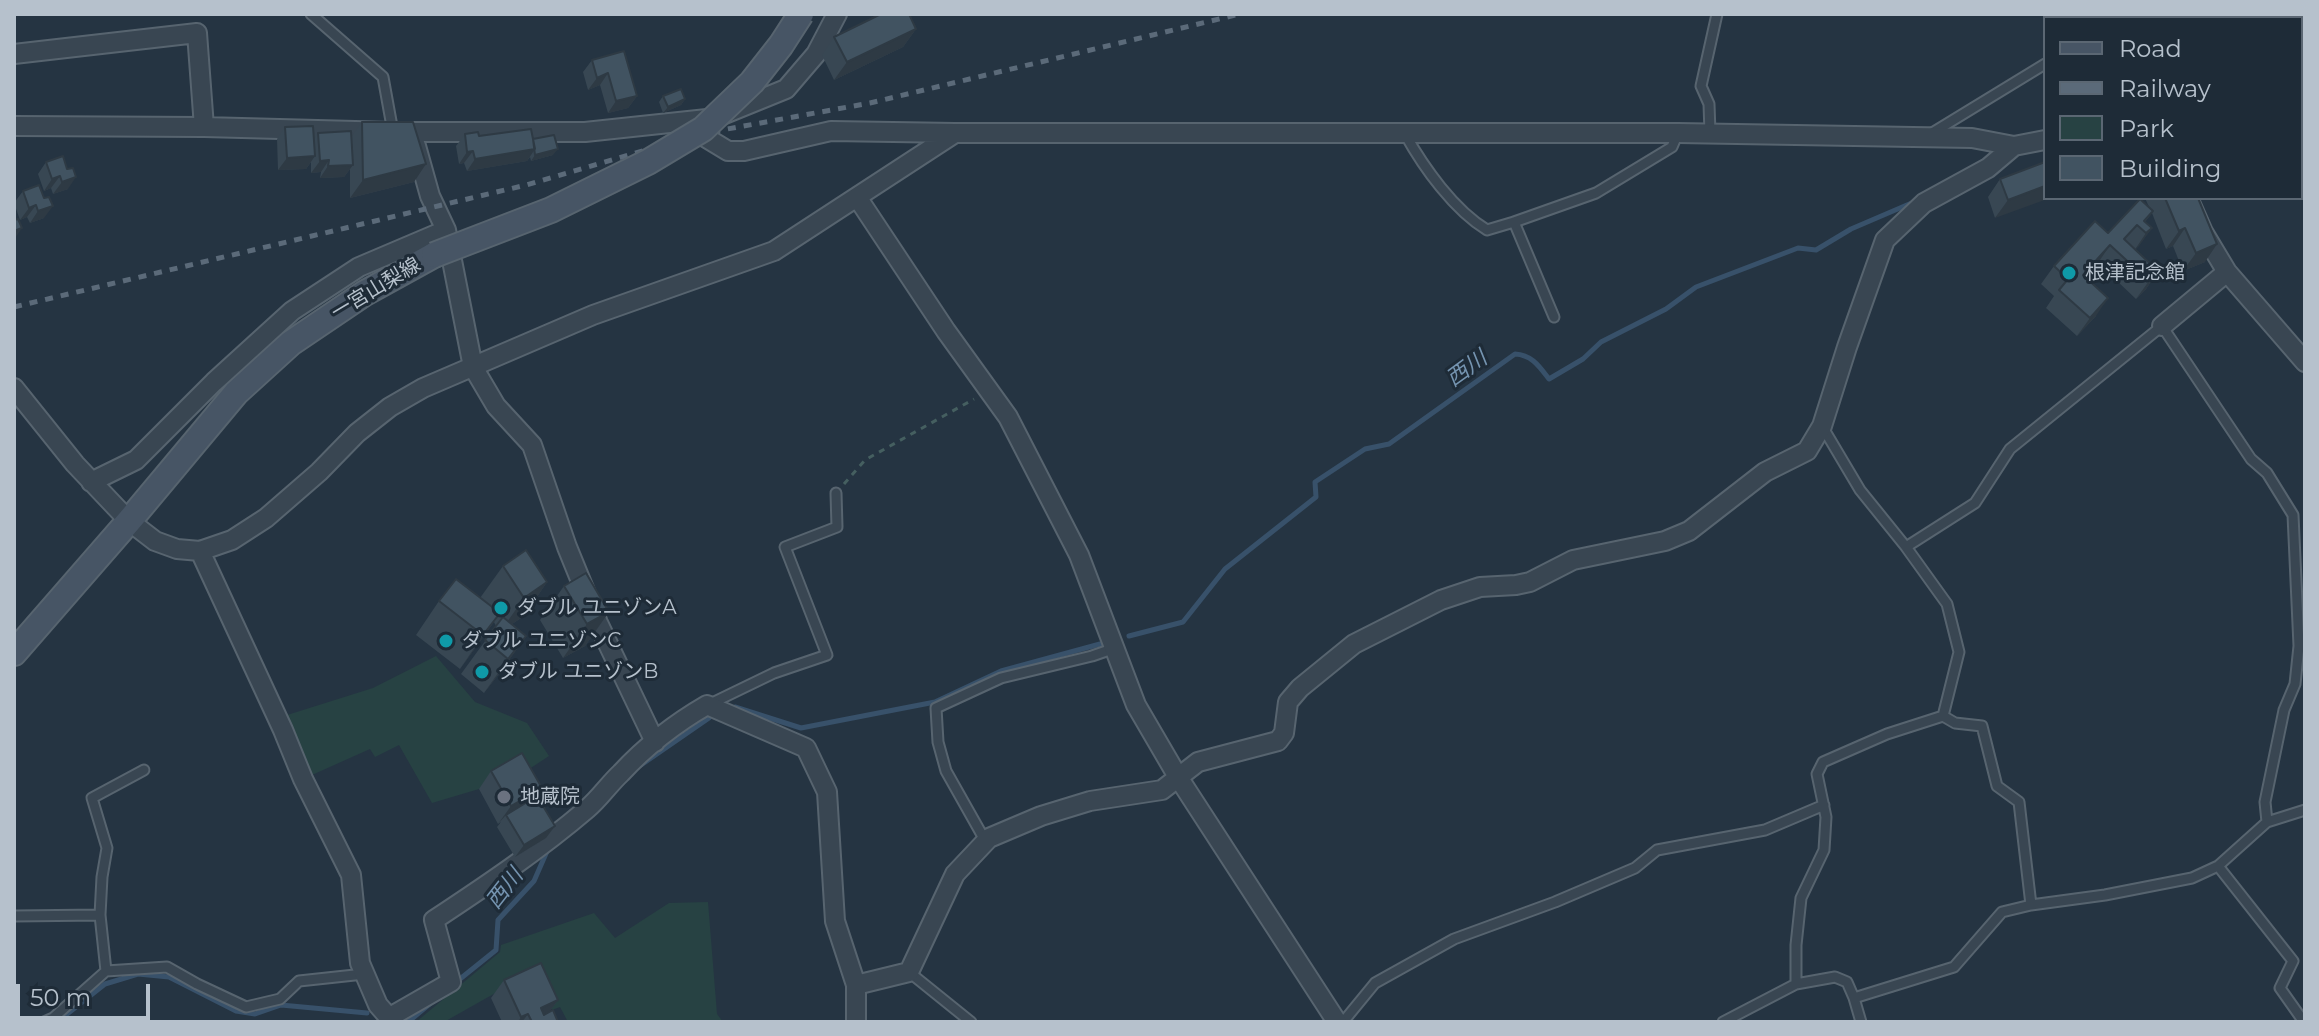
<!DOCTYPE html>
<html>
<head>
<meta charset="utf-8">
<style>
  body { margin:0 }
  #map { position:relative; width:2319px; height:1036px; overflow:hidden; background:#253442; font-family:Montserrat,sans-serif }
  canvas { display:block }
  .frame { position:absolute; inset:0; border:16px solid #b6c1cc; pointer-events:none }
  .legend { position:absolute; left:2043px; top:16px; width:260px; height:184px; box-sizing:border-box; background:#1e2b37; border:2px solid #5b6773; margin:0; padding:10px 14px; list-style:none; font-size:24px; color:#b6c1cc }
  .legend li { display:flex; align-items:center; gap:16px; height:40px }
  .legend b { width:40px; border:2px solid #5b6773 }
  .scale { position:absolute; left:16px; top:984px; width:134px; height:36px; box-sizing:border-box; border:4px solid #b6c1cc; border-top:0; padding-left:10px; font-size:24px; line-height:28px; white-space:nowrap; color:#b6c1cc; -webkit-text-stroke:6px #1e2b37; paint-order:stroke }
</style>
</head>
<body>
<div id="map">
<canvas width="2319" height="1036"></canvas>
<div class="frame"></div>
<ul class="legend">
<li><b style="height:10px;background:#475565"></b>Road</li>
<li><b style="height:10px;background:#5b6a79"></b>Railway</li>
<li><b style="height:22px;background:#274243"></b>Park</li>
<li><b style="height:22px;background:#415361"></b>Building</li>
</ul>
<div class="scale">50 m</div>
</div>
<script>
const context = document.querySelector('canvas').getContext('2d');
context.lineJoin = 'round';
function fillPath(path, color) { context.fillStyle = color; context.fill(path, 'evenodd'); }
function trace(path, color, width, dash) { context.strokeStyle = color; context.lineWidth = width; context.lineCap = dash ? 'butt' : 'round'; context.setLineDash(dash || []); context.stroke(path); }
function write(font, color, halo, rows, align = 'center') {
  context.font = font + ' Montserrat,"Noto Sans JP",sans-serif'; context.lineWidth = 6; context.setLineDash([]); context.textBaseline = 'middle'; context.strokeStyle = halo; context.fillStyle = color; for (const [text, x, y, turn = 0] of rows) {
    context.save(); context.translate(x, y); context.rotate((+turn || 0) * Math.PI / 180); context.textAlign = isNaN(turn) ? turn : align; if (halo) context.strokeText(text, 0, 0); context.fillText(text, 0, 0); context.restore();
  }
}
fillPath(new Path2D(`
  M436,656l39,46 52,21 22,33 -35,23 -5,-8 -30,18 -47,14 -33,-58 -24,12 -5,-8 -67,30 -19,-63 89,-28z
  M708,902l9,112 6,8h-155l-8,-15 -8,3 -23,-36 -85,48h-28l84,-70 1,-7 93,-32 21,25 54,-35z`), '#274243');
trace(new Path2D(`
  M1129,636l54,-14 42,-53 91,-72 -1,-15 50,-33 24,-5 126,-90c17,1 24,12 34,25l34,-20 18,-17 65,-33 30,-22 102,-39 18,2 35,-21 63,-27
  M735,707l66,21 134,-26 66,-31 99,-27
  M641,765l68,-47
  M455,983l41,-33 2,-30 36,-39 14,-32
  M57,1022l48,-38 33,-10 31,3 67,34 19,3 26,-9 86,8
  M408,1022l24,-20`), '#38516a', 5);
const lane = new Path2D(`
  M311,14l72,63 10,55
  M2196,14l1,4
  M1710,133l-1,-29 -8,-18 16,-72
  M1932,133l113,-69
  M1405,134c19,34 49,76 82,96l27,-8
  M1554,317l-40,-95 82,-29 76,-46 6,-14
  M1906,547l69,-44 35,-54 152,-123 89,133 16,14 26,42 6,131 -4,38 -11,26 -19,92 2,20
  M710,704l64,-31 53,-18 -42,-108 52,-20 -1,-34
  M1943,716l12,7 27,3 15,60 22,16 12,103
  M986,842l-40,-71 -8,-29 -2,-34 65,-30 91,-22 23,-8
  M2218,866l75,95 -13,27 24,34
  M14,916l86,-1
  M106,971l-6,-56 2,-38 5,-29 -15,-50 52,-28
  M909,972l62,50
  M1796,984v-39l5,-47 23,-48 2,-33 -9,-43 6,-12 64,-28 56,-18 16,-64 -12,-48 -41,-57 -46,-57 -38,-64
  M1854,998l7,24
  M44,1022l9,-4 53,-47 61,-4 30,17 49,23 34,-8 19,-18 65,-7
  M1343,1022l32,-39 79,-44 101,-37 80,-34 22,-18 108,-20 59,-25
  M1723,1022l73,-38 39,-7 12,5 7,16 100,-31 48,-55 29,-7 74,-10 87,-17 26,-12 49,-44 38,-12`);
const street = new Path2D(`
  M14,54l183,-21 7,94
  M2301,82h4
  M722,115l64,-26 30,-35 21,-40
  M14,126l190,1 189,5h192l122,-13
  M695,127l-2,1 7,6 28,17h16l87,-20 124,2h723l294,5 42,8 31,-6
  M416,146l14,50 16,34 27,137 23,39 36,39 35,102 31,76 57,119
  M857,197l89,134 62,86 71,138 57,150 42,72 159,245
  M2227,272l78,90
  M2162,326l65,-54 -24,-40 -15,-34
  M14,388l61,76 54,57 26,20 22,8 23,2 32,-11 34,-22 53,-46 38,-39 33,-26 33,-19 170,-73 181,-64 181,-118
  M91,482l45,-22 78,-78 78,-71 67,-44 87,-37
  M200,551l83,179 20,49 48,96 9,88 18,42 15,17
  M856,985l53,-13 46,-98 34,-36 52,-22 49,-15 72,-11 36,-28 80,-21 6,-8 4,-31 12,-14 54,-44 87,-44 39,-13 36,-2 14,-3 43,-22 92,-19 24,-10 76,-59 42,-21 15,-25 25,-79 38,-107 39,-37 64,-35 26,-22
  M390,1017l61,-35 -17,-62c53,-35 105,-70 153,-111 13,-11 22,-25 34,-36 25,-27 55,-50 86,-68l99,43 21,44 8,129 21,64v37`);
const secondary = new Path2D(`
  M14,653l115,-132 107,-128 55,-50 74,-50 69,-38`);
trace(lane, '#57646f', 13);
trace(street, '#57646f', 22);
trace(secondary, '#57646f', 28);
trace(new Path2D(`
  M844,484l21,-24 109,-61`), '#455f60', 3, [6, 6]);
trace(lane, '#394652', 9);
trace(street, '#394652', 18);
trace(secondary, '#475565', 24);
trace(new Path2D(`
  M14,307l512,-122 174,-51 170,-31 370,-89`), '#5b6a79', 5, [8, 8]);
const secondaryBridge = new Path2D(`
  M434,255l117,-45 97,-48 55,-33 49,-47 29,-37 20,-31`);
trace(secondaryBridge, '#57646f', 28, []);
trace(secondaryBridge, '#475565', 24);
fillPath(new Path2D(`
  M916,29l-13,18 -69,33 -12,-25 12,-18z
  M592,60l45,36 -9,12 -20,5 -8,-28 -12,5 -5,-18z
  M663,96l22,3 -4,6 -18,8 -4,-11z
  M362,122l52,60 -64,16v-29l-6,8 -24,1 1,-6 -10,1v-11l-5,7 -28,1 -1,-31 8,-12 29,12 4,-6 33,4z
  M465,134l14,2 54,3 20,16 -22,6 -1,-4 -3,4 -60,10 -3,-8 -5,1 -3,-18z
  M63,156l5,33 -15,5 -2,-6 -7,3 -6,-17 8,-12z
  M2045,162l-50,56 -7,-21 12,-18z
  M39,185l5,33 -14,5 -3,-6 -7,3 -6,-17 9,-12z
  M2145,198h53l7,64 -22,9 -10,-25 -7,3 -14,-36 -7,9 7,6 -17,22 23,21 -12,18 -10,10 -38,-36 -13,14 11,39 -19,20 -31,-28 8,-12 -13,-12 13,-18 95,-59z
  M503,566l44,16 -23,34 -12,8 14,12 -24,34 -18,23 -23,-19 35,-48 -2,-4 -34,47 -44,-34 23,-34 41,-3z
  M564,586l45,26 -24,34 -22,12 -23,-38z
  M491,771l45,26 19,29 -9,12 -31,19 -18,-30 4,-5 -3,2 -19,-35z
  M504,980l54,20 -9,12 9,10h-56l-11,-24z`), '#384753');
fillPath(new Path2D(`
  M916,29l-13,18 -69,33 13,-18z
  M608,73l-8,12 -12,5 9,-12z
  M637,96l-9,12 -20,5 8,-12z
  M685,99l-4,6 -18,8 5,-6z
  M535,149l-8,12 -60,10 8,-12z
  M558,149l-5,6 -22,6 4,-6z
  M473,151l-9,12 -5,1 8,-12z
  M315,156l-9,13 -28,1 9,-12z
  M329,160l-8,12 -10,1 9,-12z
  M426,164l-12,18 -64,16 13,-18z
  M353,165l-9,12 -24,1 8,-12z
  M60,176l-9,12 -7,3 8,-12z
  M76,177l-8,12 -15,5 9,-12z
  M2045,186v12h5l-55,20 13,-18z
  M36,205l-9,12 -7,3 9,-12z
  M53,206l-9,12 -14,5 8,-12z
  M22,228l-8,12v-9z
  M2152,228l-13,18 -5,5 12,-18z
  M2185,228l-12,18 -7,3 13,-18z
  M2217,244l-12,18 -22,9 13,-18z
  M2110,245l-12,18 -28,30 13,-18z
  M2158,271l-12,18 -10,10 13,-18z
  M2108,298l-12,18 -19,20 13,-18z
  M547,582l-23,34 -24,16 24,-34z
  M609,612l-24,34 -22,12 24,-34z
  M500,613l-24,34 -16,22 23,-34z
  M526,636l-24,34 -18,23 24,-34z
  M542,788l-12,18 -24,9 -8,9 13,-18z
  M555,826l-9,12 -31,19 9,-12z
  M558,1000l-13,18 -4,-10z
  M528,1014l-6,8h-4l3,-5z`), '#2e3a44');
const building = new Path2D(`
  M881,14h28l7,15 -69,33 -13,-25z
  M624,51l13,45 -21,5 -8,-28 -11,5 -5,-18z
  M681,89l4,10 -17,8 -5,-11z
  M362,122h51l13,42 -63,16z
  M313,126l2,30 -28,2 -2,-31z
  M531,129l4,20 -60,10 -2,-8 -6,1 -2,-18 13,-2 1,4z
  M351,131l2,34 -25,1 1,-6 -9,1 -2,-28z
  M554,135l4,14 -23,6 -2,-16z
  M63,156l4,13 6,-1 3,9 -14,5 -2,-6 -8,3 -6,-17z
  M2045,162v24l-37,14 -8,-21z
  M39,185l5,13 5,-1 4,9 -15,5 -2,-6 -7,3 -6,-17z
  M2165,198h33l19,46 -21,9 -11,-25 -6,3z
  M2140,199l13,12 -9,10 8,7 -6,5 -9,-8 -13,14 34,32 -9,10 -39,-36 -27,30 25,23 -18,20 -31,-28 9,-11 -14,-13 41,-45 13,12z
  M18,219l4,9 -8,3v-11z
  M526,550l21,32 -23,16 -21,-32z
  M586,573l23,39 -22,12 -23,-38z
  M456,579l44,34 -17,22 -44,-34z
  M503,617l23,19 -18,23 -23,-19z
  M522,753l20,35 -31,18 -20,-35z
  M537,796l18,30 -31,19 -18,-30z
  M541,963l17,37 -17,8 3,7 9,-5 5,12h-26l-4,-8 -7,3 -17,-37z`);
fillPath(building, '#415361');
trace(building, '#2e3a44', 2);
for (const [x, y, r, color] of [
  [2069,273,8,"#0f9aa8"],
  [501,608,8,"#0f9aa8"],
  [446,641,8,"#0f9aa8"],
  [482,672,8,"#0f9aa8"],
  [504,797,8,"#6b7280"]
]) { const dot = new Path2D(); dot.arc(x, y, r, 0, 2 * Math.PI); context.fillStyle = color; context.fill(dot); trace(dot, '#1e2b37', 3); }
write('20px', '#b6c1cc', '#1e2b37', [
  ["根津記念館",2085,273],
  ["ダブル ユニゾンA",517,608],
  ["ダブル ユニゾンC",462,641],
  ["ダブル ユニゾンB",498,672],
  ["地蔵院",520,797]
], 'left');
write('20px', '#b6c1cc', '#1e2b37', [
  ["一宮山梨線",376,289,-31]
]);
write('italic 22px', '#7594b0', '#1e2b37', [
  ["西川",1467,369,-36],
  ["西川",505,889,-52]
]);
</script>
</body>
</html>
